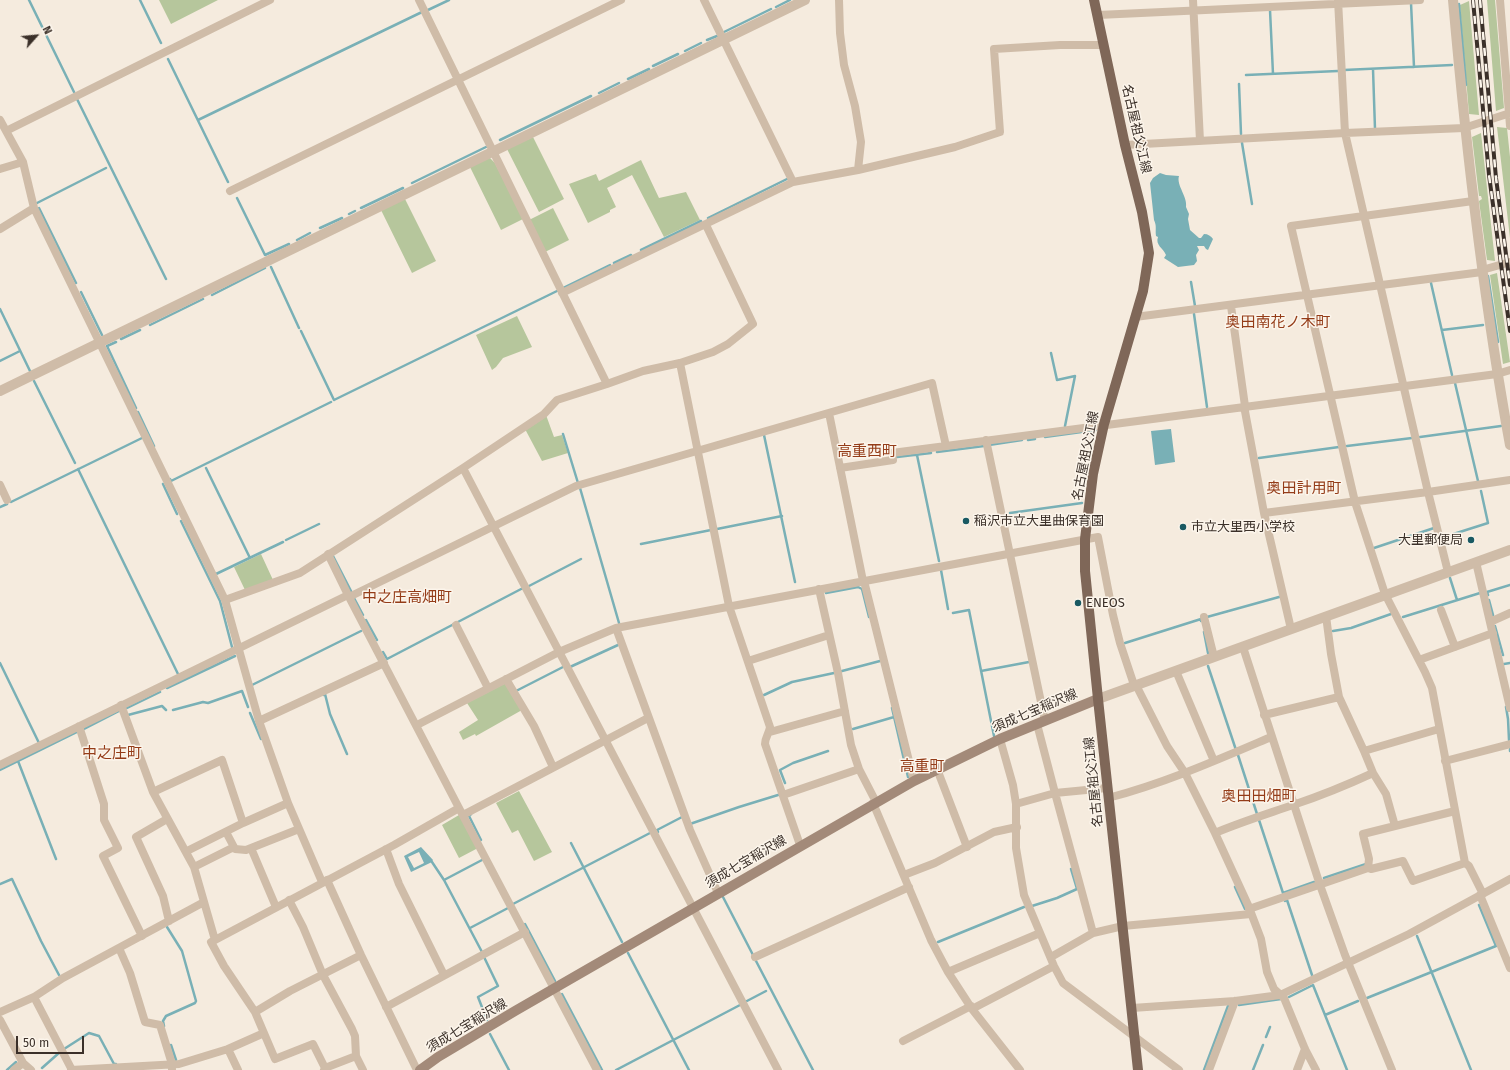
<!DOCTYPE html>
<html>
<head>
<meta charset="utf-8">
<style>
  body { margin:0 }
  #map { position:relative; width:1510px; height:1070px; overflow:hidden; background:#f5ebde; font-family:"Fira Sans",sans-serif }
  canvas { display:block }
  .north { position:absolute; left:16px; top:16px; width:40px; height:40px; -webkit-text-stroke:3px #fcf5eb; paint-order:stroke; rotate:63deg; font-size:11px; font-weight:700; line-height:16px; text-align:center; color:#3b3029 }
  .north::after { content:''; display:block; margin:auto; width:14px; height:18px; background:#3b3029; clip-path:polygon(50% 0,100% 100%,50% 72%,0 100%) }
  .scale { position:absolute; left:16px; top:1036px; width:68px; height:18px; box-sizing:border-box; border:2px solid #3b3029; border-top:0; padding-left:5px; font-size:12px; line-height:14px; white-space:nowrap; color:#3b3029; -webkit-text-stroke:3px #fcf5eb; paint-order:stroke }
</style>
</head>
<body>
<div id="map">
<canvas width="1510" height="1070"></canvas>
<div class="north">N</div>
<div class="scale">50 m</div>
</div>
<script>
const context = document.querySelector('canvas').getContext('2d');
context.lineJoin = 'round';
function fillPath(path, color) { context.fillStyle = color; context.fill(path, 'evenodd'); }
function trace(path, color, width, dash) { context.strokeStyle = color; context.lineWidth = width; context.lineCap = dash ? 'butt' : 'round'; context.setLineDash(dash || []); context.stroke(path); }
function write(font, color, halo, rows, align = 'center') {
  context.font = font + ' "Fira Sans","Noto Sans JP",sans-serif'; context.lineWidth = 3; context.setLineDash([]); context.textBaseline = 'middle'; context.strokeStyle = halo; context.fillStyle = color; for (const [text, x, y, turn = 0] of rows) {
    context.save(); context.translate(x, y); context.rotate((+turn || 0) * Math.PI / 180); context.textAlign = isNaN(turn) ? turn : align; if (halo) context.strokeText(text, 0, 0); context.fillText(text, 0, 0); context.restore();
  }
}
fillPath(new Path2D(`
  M159,0h59l-47,24z
  M1487,0h8l9,108 -8,3z
  M1469,1l10,114 -10,-1 -9,-109z
  M1497,127l10,1 3,29v81z
  M1481,133l14,128 -8,-1 -8,-59 3,-2 -1,-3h-2l-7,-59z
  M533,137l31,62 -25,13 -32,-63z
  M489,157l6,6 28,56 -22,11 -31,-63z
  M641,160l18,38 27,-6 14,28 -36,17 -32,-62 -25,13 9,19 -6,3v2l-22,11 -19,-39 27,-10 3,7z
  M405,199l31,62 -24,12 -31,-63z
  M553,208l16,32 -24,12 -16,-32z
  M1497,273l13,89 -7,2 -13,-89z
  M517,316l15,31 -29,11 -7,9 -4,3 -16,-35z
  M546,415l8,22 8,-2 6,18 -26,8 -17,-32z
  M261,554l12,26 -28,10 -11,-23z
  M506,683l16,27 -46,26 -1,-2 -12,6 -4,-8 19,-12 -11,-17z
  M519,791l33,61 -18,9 -16,-31 -6,3 -16,-30z
  M459,815l19,33 -19,10 -17,-33z`), '#b6c69c');
fillPath(new Path2D(`
  M1160,173l6,2 13,1c-3,9 9,21 7,31l3,7 -1,5 2,11 9,8h2l3,-4c4,0 7,2 9,5l-5,11 -2,-1 -2,-3h-7l2,4 -3,5 1,6 -3,4 -16,2 -14,-9 2,-3c-3,-7 -11,-10 -8,-18l-2,-1c-1,-6 1,-10 -2,-16l-4,-37 3,-5z
  M1171,429l4,33 -20,3 -4,-34z
  M421,847l12,13 -1,2 -21,10 -7,-16zM419,852l5,11 -10,5 -6,-11z`), '#79b0b6');
trace(new Path2D(`
  M29,0l45,92
  M140,0l21,43
  M1411,3l3,64
  M1459,4l7,81
  M776,7l14,-7
  M428,10l21,-10
  M1270,10l3,64
  M724,32l47,-23
  M707,40l10,-4
  M685,51l16,-8
  M168,59l60,123
  M653,66l25,-12
  M1373,69l2,60
  M1344,70l108,-5
  M1246,75l92,-4
  M628,79l21,-10
  M1239,84l2,50
  M599,93l20,-10
  M77,99l89,180
  M198,120l224,-108
  M500,140l91,-44
  M1242,143l10,61
  M412,183l74,-36
  M237,198l28,57 24,-11
  M37,203l69,-35
  M39,208l37,75
  M361,208l42,-20
  M349,214l6,-3
  M708,218l79,-39
  M320,228l22,-10
  M297,240l13,-7
  M641,250l60,-29
  M614,263l17,-8
  M271,267l28,61
  M1488,276l10,66
  M1191,282l4,24
  M1431,283l21,92
  M563,288l47,-23
  M81,292l21,43
  M212,295l53,-27
  M0,309l30,62
  M1194,314l13,93
  M150,325l53,-26
  M1442,330l41,-5
  M301,331l33,69 223,-109
  M121,339l19,-9
  M116,342l-9,4 29,62
  M1051,353l6,27 18,-4 -10,50
  M0,361l20,-10
  M34,381l41,82
  M1455,383l23,98
  M138,412l16,34
  M563,434l15,49
  M764,435l31,147
  M1045,437l51,-7
  M1420,437l81,-11
  M1028,440l7,-1
  M989,445l33,-5
  M1347,446l65,-8
  M937,452l47,-6
  M917,455l22,106
  M897,457l34,-4
  M1259,458l80,-11
  M206,468l44,90
  M78,469l100,205
  M170,479l1,2 160,-79
  M163,484l14,30
  M580,488l39,135
  M11,502l131,-64
  M0,507l7,-3
  M1010,513l72,-10
  M181,521l39,80 12,46
  M717,529l65,-13
  M1444,537l44,-14 -7,-32
  M286,540l33,-16
  M641,544l70,-14
  M1374,548l60,-20
  M333,556l19,37
  M941,570l7,39
  M216,574l67,-32
  M1450,578l7,22
  M529,586l52,-27
  M826,593l32,-6 4,2 7,28
  M1488,595l-1,-3 23,-7
  M354,598l9,17
  M1489,600l4,15
  M953,613l16,-3 25,126
  M1207,617l72,-20
  M1403,617l77,-24
  M366,620l11,20
  M1495,626l8,29
  M1333,631l18,-3 40,-14
  M1204,632l4,21
  M1125,643l76,-24v2
  M383,652l4,7 136,-71
  M0,663l39,80
  M1504,664l6,-1
  M1208,666l28,84
  M570,667l48,-22
  M842,671l38,-10
  M981,671l48,-9
  M252,685l109,-54
  M167,688l68,-32
  M516,691l47,-24
  M324,695l1,-1 5,20 17,40
  M764,695l28,-13 42,-9
  M1506,707l2,12 1,21
  M127,708l33,-16
  M892,708l16,69
  M173,710l30,-8 5,1 34,-12 6,16
  M250,713l11,26
  M128,715l34,-9 4,4
  M84,729l35,-18
  M853,729l41,-12
  M1510,749v2
  M1238,755l19,59
  M18,761l38,98
  M0,770l77,-38
  M785,783l-5,-13 13,-7 35,-12
  M471,814l-2,2 12,24
  M1259,820l24,73 31,-11
  M690,824l49,-17 39,-12
  M658,832l-1,-2 25,-13
  M571,843l51,99
  M432,862l12,18 38,72
  M1071,869l6,20h2
  M1324,878l42,-14
  M444,880l38,-20
  M0,884l12,-5 29,62 18,34
  M1235,887l10,22
  M723,897l30,58
  M1285,901l2,-1 25,75
  M513,904l137,-71
  M1032,906l25,-8 20,-9
  M525,924l30,57
  M470,928l38,-20
  M1417,936l54,134
  M938,942l86,-35
  M628,953l61,117
  M484,957l14,29 -20,11 9,23
  M756,961l57,109
  M562,994l40,76
  M1289,997l24,-12 34,85
  M1367,998l129,-52 -17,-41
  M745,1002l21,-11
  M1239,1005l42,-6
  M1325,1015l33,-14
  M164,1026l-1,-5 3,-5 29,-13 1,-2 -14,-50 -15,-24
  M490,1034l19,36
  M1266,1037l4,-10
  M171,1045l5,15
  M64,1049l25,-16 10,3 15,28h2
  M42,1068l18,-16
  M7,1070l9,-8
  M616,1070l124,-65
  M1204,1070l24,-64
  M1253,1070l10,-25`), '#79b0b6', 2.5);
trace(new Path2D(`
  M419,0l188,384 36,-13 37,-8 33,-11 15,-8 25,-20 -47,-99
  M704,0l89,182
  M1193,0l7,141
  M1338,0l7,133 83,359 20,80
  M1500,0l10,126
  M1098,15l322,-15
  M0,120l23,42 11,46 191,392 34,121 29,82 34,79
  M6,131l264,-131
  M1125,145l220,-12 119,-5 46,-15
  M0,169l23,-7
  M858,170l97,-23 45,-15 -6,-83 66,-4h44
  M230,191l391,-191
  M1473,201l-182,25 64,276 30,92 40,78 7,16 33,175 4,3 14,28
  M0,229l34,-21
  M1482,270l28,-8
  M562,293l231,-111 65,-12 3,-28 -6,-36 -11,-41 -4,-32 -1,-33
  M1231,306l14,100
  M1135,317l347,-45
  M680,363l49,243 41,121c-1,7 -5,10 -5,17l35,101
  M1244,406l20,107 27,116
  M829,413l34,168
  M986,440l59,281
  M463,468l315,602
  M840,468l53,-8 -1,-7 54,-7
  M0,485l7,15
  M1264,513l164,-21 82,-12
  M328,554l21,43 110,211 138,262
  M1476,562l34,146
  M864,581l50,200
  M819,589l19,84 13,72 8,24 17,33
  M349,597l227,-111 356,-103 14,63 551,-72 13,-4
  M225,600l75,-27 163,-105 81,-54 13,-14 50,-16
  M1441,610l14,37
  M1326,616l5,38 8,43 25,54 75,-22
  M1204,617l10,40
  M1490,622l20,-9
  M456,625l32,63
  M616,628l74,202 28,63
  M1243,647l77,238 25,70 47,115
  M1419,660l74,-27
  M748,661l81,-26
  M1176,671l38,90
  M506,679l28,47 19,41
  M1136,685l31,61 18,27 30,60 33,72 13,34 6,33 7,17 10,9 21,51 11,21
  M121,705l32,87 41,75 21,73 179,-95 65,-37
  M1264,715l75,-18
  M259,721l125,-58
  M1037,724l18,69 52,-5
  M417,725l142,-73 57,-24 482,-91 15,78 7,28 14,42
  M79,726l25,78v16l14,28 -15,8 39,80
  M770,732l75,-21
  M1000,739l13,46 3,19v44l8,47 30,71 9,17 116,87
  M1445,761l65,-17
  M0,765l348,-170
  M937,769l30,78
  M1373,773l13,21 9,32 60,-15
  M153,792l69,-32 21,63
  M783,795l76,-26
  M1108,798c57,-15 109,-38 163,-61
  M873,803l58,137 17,32 24,37 48,61
  M1016,804l39,-11 38,140
  M463,815l185,-97
  M167,819l-31,18 27,59 6,25
  M226,832l9,17 11,1 53,-21
  M1215,833c26,-11 52,-19 78,-28 27,-9 54,-20 80,-32l-9,-22
  M251,848l25,59
  M386,849l13,35 45,91
  M187,851l56,-28 45,-20
  M194,867l40,-20
  M1368,868l3,1 32,-8 10,20 52,-18
  M904,875l31,-12 59,-31 23,-5
  M327,880l34,75 56,115
  M1480,895l30,73
  M289,900l14,27 20,48 29,54 3,7 1,20 -31,12 -1,2
  M1249,909l119,-41 1,-9 -6,-25 32,-8
  M215,940l-4,2 13,24 31,46 20,47 38,-15 12,24
  M119,948l11,25 15,49 15,3 12,39v5
  M755,957l154,-70
  M1051,957l42,-24 30,-7 128,-12
  M948,972l92,-39
  M34,997l38,73
  M386,1007l139,-75
  M1132,1008l103,-7 45,-6 129,-61 101,-55
  M972,1009l82,-43
  M0,1012l34,-15 29,-19 141,-76
  M255,1012l35,-21 71,-36
  M0,1020l23,43 8,7
  M903,1041l68,-35
  M228,1049l36,-16
  M356,1056l7,14
  M14,1070l9,-7
  M71,1070l108,-6 49,-15 10,21
  M1209,1070l26,-69
  M1297,1070l8,-21`), '#cfbca8', 8);
trace(new Path2D(`
  M1453,0c13,149 30,298 57,445
  M0,391l805,-391
  M1098,699l412,-149`), '#cfbca8', 10);
trace(new Path2D(`
  M420,1070l18,-13 77,-46 399,-230 86,-42 98,-40`), '#a38a79', 10);
trace(new Path2D(`
  M1094,0l31,145 17,67 7,41 -6,38 -39,133 -11,50 -8,65v32l13,128 40,371`), '#7f6758', 10);
const rail = new Path2D(`
  M1473,0l16,175 21,156
  M1480,0l16,178 14,107`);
trace(rail, '#3b3029', 4);
trace(rail, '#fcf5eb', 2.5, [8]);
for (const [x, y, r, color] of [
  [966,521,4,"#195962"],
  [1183,527,4,"#195962"],
  [1471,540,4,"#195962"],
  [1078,603,4,"#195962"]
]) { const dot = new Path2D(); dot.arc(x, y, r, 0, 2 * Math.PI); context.fillStyle = color; context.fill(dot); trace(dot, '#fcf5eb', 1.5); }
write('13px', '#3b3029', '#fcf5eb', [
  ["名古屋祖父江線",1136,129,77],
  ["名古屋祖父江線",1086,456,-79],
  ["須成七宝稲沢線",1035,711,-23],
  ["名古屋祖父江線",1094,782,-96],
  ["須成七宝稲沢線",746,862,-30],
  ["須成七宝稲沢線",467,1026,-31]
]);
write('13px', '#3b3029', '#fcf5eb', [
  ["稲沢市立大里曲保育園",974,521],
  ["市立大里西小学校",1191,527],
  ["大里郵便局",1463,540,"right"],
  ["ENEOS",1086,603]
], 'left');
write('15px', '#943c18', '#fcf5eb', [
  ["奥田南花ノ木町",1278,323],
  ["高重西町",867,452],
  ["奥田計用町",1304,489],
  ["中之庄高畑町",407,598],
  ["中之庄町",112,754],
  ["高重町",922,767],
  ["奥田田畑町",1259,797]
]);
</script>
</body>
</html>
